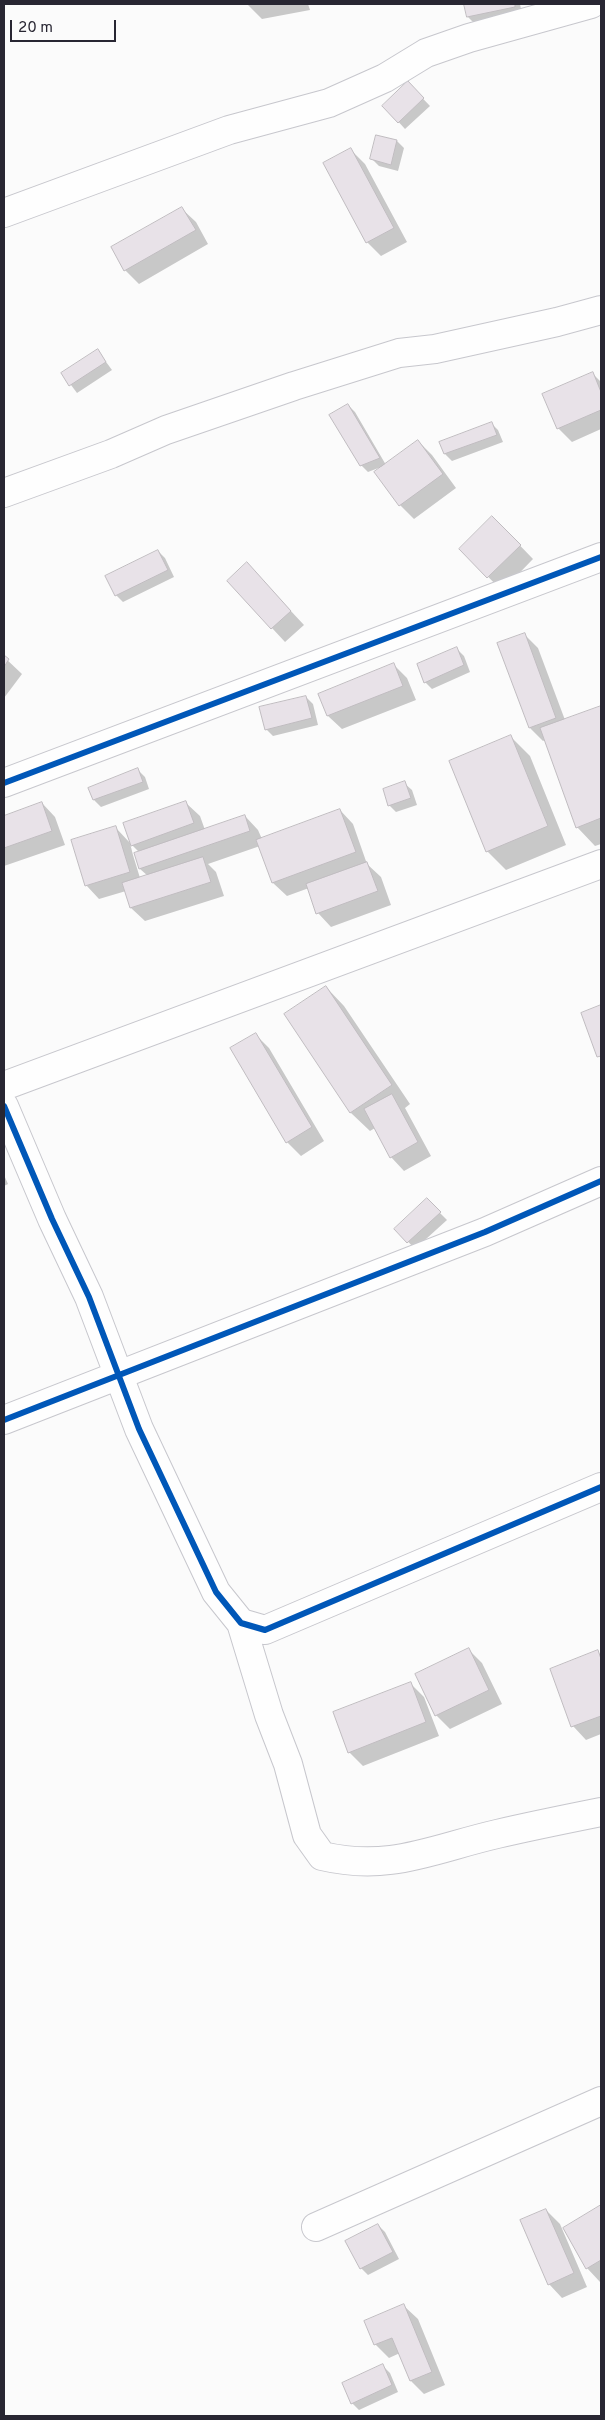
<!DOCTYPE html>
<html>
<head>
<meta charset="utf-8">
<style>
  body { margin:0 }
  #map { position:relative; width:605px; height:2420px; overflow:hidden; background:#fbfbfb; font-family:Overpass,sans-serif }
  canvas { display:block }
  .frame { position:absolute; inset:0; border:5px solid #282632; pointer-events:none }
  .scale { position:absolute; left:10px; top:20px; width:106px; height:22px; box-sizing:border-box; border:2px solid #282632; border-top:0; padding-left:6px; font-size:15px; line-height:18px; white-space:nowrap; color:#282632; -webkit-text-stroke:4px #fbfbfb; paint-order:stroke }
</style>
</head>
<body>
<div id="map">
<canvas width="605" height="2420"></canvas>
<div class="frame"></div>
<div class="scale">20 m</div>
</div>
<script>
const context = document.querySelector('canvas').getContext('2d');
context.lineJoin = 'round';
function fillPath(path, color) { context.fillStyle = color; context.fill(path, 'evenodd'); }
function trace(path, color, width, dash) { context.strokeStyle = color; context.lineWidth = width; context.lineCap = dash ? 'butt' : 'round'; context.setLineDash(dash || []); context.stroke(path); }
fillPath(new Path2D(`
  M247,4h61l2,6 -48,9z
  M465,4h55l2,10 -47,10 -7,-7z
  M408,83l22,23 -25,23 -21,-23z
  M377,136l20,5 7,7 -6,23 -19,-5 -7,-7z
  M351,150l14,14 42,78 -26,14 -14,-14z
  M182,209l14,13 12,22 -69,40 -14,-14z
  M98,351l14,19 -35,23 -15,-20z
  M593,374l8,8v47l-29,13 -14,-14z
  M348,405l7,7 31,53 32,-24 14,14 24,33 -42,31 -14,-14 -19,-38 -13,5 -7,-7z
  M491,423l7,7 5,12 -51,19 -7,-7 -4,-12z
  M506,531l27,28 -31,32 -41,-42z
  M158,551l7,7 9,19 -51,25 -7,-7z
  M247,564l57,61 -19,17 -13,-14z
  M524,634l14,14 27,72 36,-13v137l-6,2 -18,-19 -32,-87 -2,1 -13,-13z
  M457,649l7,7 6,16 -38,17 -7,-7z
  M4,657l18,17 -18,24z
  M394,665l13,13 9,22 -74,29 -14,-13 -8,-22z
  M306,697l7,7 5,21 -45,11 -7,-7z
  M511,737l19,19 36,89 -60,25 -19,-19z
  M138,770l7,7 4,12 -48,18 -7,-7 -4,-11z
  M404,783l8,7 5,15 -21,7 -7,-7z
  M42,803l13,14 10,28 -61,21v-49z
  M186,803l14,13 5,14 40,-14 13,14 4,9 78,-29 13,14 14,40 14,13 10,28 -60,22 -13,-14 -9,-25 -22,8 -14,-13 -13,-37 -52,18 8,8 8,24 -79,25 -14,-13 -5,-17 -27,8 -13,-14 30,-57 15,16zM130,843l10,10 -7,2zM136,854l4,15 8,7 -8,2 -7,-23z
  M326,987l18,19 66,98 -5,4 26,48 -27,15 -13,-14 -16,-29 -5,3 -19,-18 -66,-99z
  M601,1007v53l-18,-47z
  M256,1035l13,13 55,93 -23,15 -14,-14 -55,-93z
  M4,1175l4,9 -4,2z
  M427,1200l20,20 -32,29 -19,-20z
  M469,1650l13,13 20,41 -52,25 -14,-14z
  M598,1652l3,3v79l-15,6 -13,-14z
  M410,1683l14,14 15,39 -76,30 -14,-14z
  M601,2207v74l-1,1 -13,-14 -23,-40z
  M546,2210l14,14 27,63 -25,11 -13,-14z
  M378,2225l7,7 14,27 -31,16 -7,-7z
  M404,2306l14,13 27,66 -21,9 -13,-13 -11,-28 -11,5 -14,-14z
  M383,2366l7,7 8,19 -39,18 -7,-7z`), '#0003');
const building = new Path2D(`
  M464,4h51v3l-48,10z
  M408,81l16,17 -26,25 -16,-17z
  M376,135l21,5 -6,25 -21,-6z
  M351,148l43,80 -28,15 -43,-80z
  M182,207l14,23 -72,41 -13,-24z
  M98,349l8,13 -37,24 -8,-13z
  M593,372l8,20v18l-44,19 -15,-35z
  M348,404l32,54 -20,8 -31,-51z
  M492,422l5,13 -53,19 -5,-12z
  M418,440l25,34 -44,32 -25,-34z
  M492,516l29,29 -34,33 -28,-29z
  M158,550l10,20 -53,26 -10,-20z
  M247,562l44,49 -20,18 -44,-48z
  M525,633l31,85 -27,10 -32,-85z
  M457,647l7,18 -40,18 -7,-19z
  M4,655l5,4 -5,8z
  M394,663l9,23 -76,30 -9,-22z
  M306,696l6,22 -47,12 -6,-23z
  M601,706v112l-25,10 -36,-100z
  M511,735l37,91 -62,26 -37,-91z
  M138,768l5,14 -50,18 -5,-12z
  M405,781l6,17 -23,8 -5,-17z
  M186,801l8,22 -63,23 -8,-23z
  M42,802l10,29 -48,17v-32z
  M340,809l16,43 -84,31 -16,-43z
  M245,815l5,16 -111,38 -5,-16z
  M116,826l14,46 -45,14 -14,-46z
  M203,857l8,25 -81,26 -8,-25z
  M367,862l11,29 -62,23 -10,-30z
  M326,986l66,99 -42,28 -66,-99z
  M601,1005v51l-4,1 -16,-44z
  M256,1033l56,94 -26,16 -56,-95z
  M392,1094l26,48 -28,16 -26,-49z
  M427,1198l14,14 -34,31 -13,-14z
  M469,1648l20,42 -54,26 -20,-42z
  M598,1650l3,9v57l-30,11 -21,-58z
  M411,1682l15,40 -78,31 -15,-41z
  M601,2205v55l-15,9 -23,-41z
  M546,2209l28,64 -26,12 -28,-65z
  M378,2224l15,28 -33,17 -15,-28z
  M404,2304l28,68 -22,9 -18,-43 -18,7 -10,-24z
  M383,2364l9,21 -41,19 -9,-21z`);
fillPath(building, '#e8e2e8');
trace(building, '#c0bcc0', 1);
const minor = new Path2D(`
  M4,213l225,-83 100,-27 56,-25 41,-25 43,-15 122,-34
  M4,493l107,-39 55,-24 128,-44 105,-33 36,-4 122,-27 44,-12
  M4,783l597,-226
  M4,1086l597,-222
  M4,1106l48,113 37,78 50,132 77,163 25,31 24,7 336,-143
  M4,1420l481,-188 116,-51
  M241,1623l28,92 19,49 19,71 15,21c68,16 110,-7 175,-22 34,-8 69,-15 104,-22
  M316,2227l285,-126`);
trace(minor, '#c7c7cd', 30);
trace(minor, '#fefefe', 28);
trace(new Path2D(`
  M4,783l597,-226
  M4,1106l48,113 37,78 50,132 77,163 25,31 24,7 336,-143
  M4,1420l481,-188 116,-51`), '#0057b8', 6);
</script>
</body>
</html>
